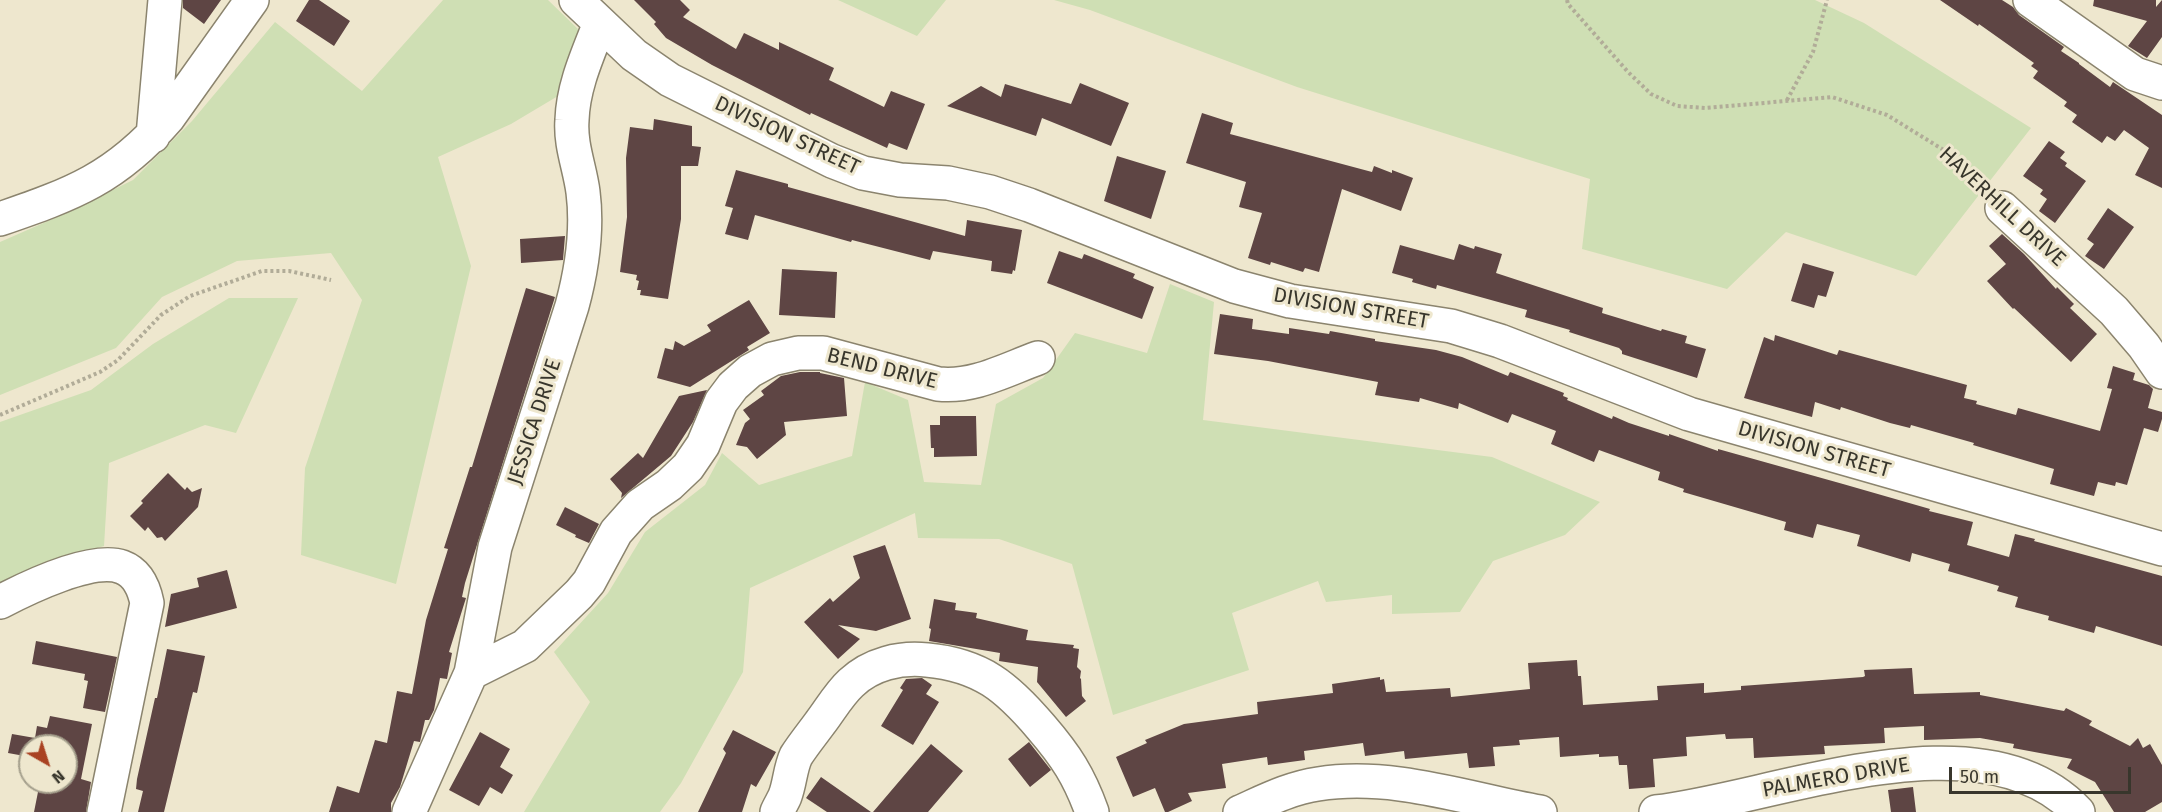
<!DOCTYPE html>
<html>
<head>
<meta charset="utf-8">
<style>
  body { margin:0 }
  #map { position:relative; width:2162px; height:812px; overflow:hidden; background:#eee7ce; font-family:"Fira Sans",sans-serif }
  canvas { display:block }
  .north { position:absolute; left:18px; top:734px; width:60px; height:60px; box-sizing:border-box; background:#eee7ce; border:2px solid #a5a08d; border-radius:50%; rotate:141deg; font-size:16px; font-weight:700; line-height:24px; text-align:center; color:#38362c }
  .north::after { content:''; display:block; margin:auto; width:21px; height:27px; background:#a94222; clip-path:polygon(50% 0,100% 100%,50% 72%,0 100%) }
  .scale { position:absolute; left:1949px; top:767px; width:182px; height:27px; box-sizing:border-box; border:3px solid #38362c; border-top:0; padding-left:8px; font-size:18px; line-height:21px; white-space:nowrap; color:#38362c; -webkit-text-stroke:4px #eee7ce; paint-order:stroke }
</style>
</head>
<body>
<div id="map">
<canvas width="2162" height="812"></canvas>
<div class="north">N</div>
<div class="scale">50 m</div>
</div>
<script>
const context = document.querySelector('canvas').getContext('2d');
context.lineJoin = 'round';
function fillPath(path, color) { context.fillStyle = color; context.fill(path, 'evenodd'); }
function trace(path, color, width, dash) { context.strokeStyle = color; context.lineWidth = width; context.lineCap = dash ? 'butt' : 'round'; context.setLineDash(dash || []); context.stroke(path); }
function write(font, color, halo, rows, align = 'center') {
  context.font = font + ' "Fira Sans",sans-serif'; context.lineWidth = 6; context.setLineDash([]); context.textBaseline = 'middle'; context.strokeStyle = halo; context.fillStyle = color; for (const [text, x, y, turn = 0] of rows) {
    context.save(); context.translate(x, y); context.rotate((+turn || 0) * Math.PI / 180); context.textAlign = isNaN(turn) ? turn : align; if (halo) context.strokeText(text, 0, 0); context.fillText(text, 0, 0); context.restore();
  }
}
fillPath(new Path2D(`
  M443,0h105l32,31 -22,65 -47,28 -73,33 33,109 -75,318 -95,-29 4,-87 57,-168 -31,-47 -94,8 -75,36 -46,51 -116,47v-153l64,-28 69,-34 59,-59 83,-99 87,69z
  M838,0h108l-29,36z
  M1054,0h761l49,23 167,105 -115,148 -130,-44 -59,57 -145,-40 8,-70 -293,-92 -207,-77z
  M1170,284l44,18 -11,118 289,37 108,45 -35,33 -72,26 -33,51 -68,2v-19l-66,7 -8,-21 -86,32 17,57 -136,45 -41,-151 -73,-25 -81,-1 -3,-25 -165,75 -7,84 -62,111 -21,29h-136l66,-110 -36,-50 54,-59 37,-61 60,-47 17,-32 37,32 93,-29 13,-74 43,18 16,82 57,3 15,-81 47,-26 32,-45 72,20z
  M229,298h69l-62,135 -31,-8 -96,38 -5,83 -38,12 -66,29v-165l91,-32 62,-46z`), '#cfdfb4');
fillPath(new Path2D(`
  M183,0h38l-17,24 -21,-16z
  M309,0h10l31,21 -16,25 -38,-25z
  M634,0h46l10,10 -7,7 53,32 8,-16 35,17v-8l55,26 -5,12 55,27 7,-16 34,13 -18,46 -18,-7 -2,5 -76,-35 -1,2 -98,-50 -46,-27 -12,-14 2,-2z
  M1940,0h62l11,7 6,8 45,32 -3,4 18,12v1l31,23 3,-5 49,33v73l-27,-13 14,-27 -25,-18 -9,11 -8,-5 -5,7 -30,-21 5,-7 -13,-9 3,-4 -34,-24 5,-7 -7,-5 3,-3 -55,-39 -1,2z
  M2094,0h62v7l6,-7v37l-15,21 -19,-12 19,-25 -54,-15z
  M1080,83l49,20 -18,43 -69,-28 -6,18 -89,-30 34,-20 20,11 4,-13 66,20z
  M1202,113l31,10 -3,11 142,38 2,-6 18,7v-3l21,8 -12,33 -59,-22 -23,83 -14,-4 -2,4 -32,-10 -1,3 -22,-7 14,-45 -23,-6 7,-25 -60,-19z
  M654,119l38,7v20l9,1 -3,19h-17v53l-13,80 -28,-4 1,-5h-4l2,-9 -3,-1 1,-5 -17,-3 7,-55 -1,-59 4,-31 23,3z
  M2049,141l16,11 -5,6 7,5 -2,3 21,15 -31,42 -16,-12 8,-12 -7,-5 3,-4 -20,-14z
  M1117,156l49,15 -15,48 -47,-18z
  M736,170l52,14v3l177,49 2,-16 55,10 -7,41 -2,-1 -1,4 -21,-3 1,-10 -59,-10 -3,9 -78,-20 -1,2 -96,-27 -7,25 -23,-6 8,-26 -8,-2z
  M2108,208l26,19 -30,42 -19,-13 9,-12 -7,-5z
  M2002,234l22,20 32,35 1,-2 17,17 -4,4 27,26 -26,28 -57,-54 -1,1 -26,-28 19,-17 -17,-18z
  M565,236l-2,24 -42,3 -1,-24z
  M1459,244l15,5 1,-3 27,8 -6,19 107,35 -1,5 59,18 1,-2 25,7 -2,7 21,6 -9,29 -75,-24v-3l-3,-3 -50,-16 1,-2 -45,-13 2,-7 -90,-25 -1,4 -24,-7 1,-3 -21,-6 8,-28 54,15z
  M1059,251l23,8 2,-5 51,20 -2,4 21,9 -12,32 -95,-36z
  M1803,263l31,9 -8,25 -8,-2 -4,13 -23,-7z
  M782,269l55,3 -2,46 -56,-3z
  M526,288l29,9 -90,286 -3,14 4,1 -17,54 3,1 -5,26 -7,-1 -6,32 -5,10h-4l-5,22 -6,-1 -14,46 -9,16v9h-62l8,-26 22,7 16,-53 12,3 10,-52 15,3 14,-74 22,-71 -4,-1 26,-81h2z
  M749,300l21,33 -23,14 2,3 -59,37 -33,-9 8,-30 8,2 2,-9 9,5 27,-15 -4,-6z
  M1220,314l33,5 -1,10 37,5v-6l40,6 1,-3 45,8v2l61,9 26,7 46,19 2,-4 54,21 -1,3 5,2 -1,2 45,19 1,-3 16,7 40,13v-2l49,17v-2l125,35 87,25 -1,2 44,11 -6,23 42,12 6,-23 20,5 -1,2 128,35v70l-66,-20 -2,7 -46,-13 1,-4 -34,-9 3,-10 -21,-6 2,-5 -51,-15 2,-7 -38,-11 -2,9 -53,-16 3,-11 -43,-11 -4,14 -29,-8 2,-8 -103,-30 1,-3 -26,-9 2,-8 -61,-22 -5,12 -43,-18 5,-13 -44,-17 -4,9 -49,-20 -1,6 -38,-11 -1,4 -44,-7 3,-13 -110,-21 -54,-7z
  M1775,335l62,20 2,-5 128,35 -3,13 13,3 -1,3 40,11 2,-7 82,23 12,-42 -5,-1 6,-22 22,7 -2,7 16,5 4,4 -5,19 14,4v7l-4,13 -14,-4 -17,57 -11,-3 -1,4 -17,-4 -4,14 -44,-12 4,-15 -81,-24 1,-2 -63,-18 -1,3 -20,-5 -49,-16 -1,3 -25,-8 -3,15 -68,-19 20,-61 10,4z
  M800,372h20v1l24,5 3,38 -63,6 2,13 -29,24 -10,-12 -11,-2 9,-22 5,-4 -7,-9 21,-15 -3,-4 20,-15z
  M707,390l-14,32 -22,34 -50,42 1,-5 -12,-14 28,-26 5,5 36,-62z
  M940,416h36l1,40 -43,1v-9h-3l-1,-23h10z
  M168,473l17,17 2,-3 5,5 10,-4 -4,19 -33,34 -3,-4 -5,1 -9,-11 -3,4 -15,-15 13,-13 -2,-2z
  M565,507l34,17 -10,19 -14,-6 1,-2 -20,-10z
  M885,545l26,74 -35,12 -38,-6 22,14 -22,20 -34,-37 26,-24 3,4 27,-24 -7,-22z
  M227,570l10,38 -72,19 6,-33 28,-7 -2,-9z
  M934,599l22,4 -1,7 22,3 -1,5 52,12 -2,10 48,5 -1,3 6,1 -2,18 4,4 -1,7 1,1 1,17 4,5 -20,16 -29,-35 1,-15 -39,-6 1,-8 -71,-12 2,-12 -2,-1z
  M36,641l81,16 -12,55 -22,-4 5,-27 -4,-1 1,-6 -53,-10z
  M167,649l38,7 -8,37 -4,-1 -29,120h-26l5,-21 -7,-2 1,-10 18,-81h2z
  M1577,660l1,16h3l2,29 75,-5 -1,-14 47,-3v10l37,-3v-4l122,-9 2,-1 -1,-6 48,-2 2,26 66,-2v3l84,16 2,-3 26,13 -3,4 41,21 8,-8 5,10 7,-4 12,21v37l-17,10h-31l-19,-30 -28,-14 5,-9 -59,-11 1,-4 -34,-6 -56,2v-14l-40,2 1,15 -61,3 1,8 -71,4 -1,-20 -27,1 -1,-5 -39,3 1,19 -34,3 2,28 -26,2 -2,-24h-8l-1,-9 -19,1v-3l-39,3 -1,-20 -40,3 1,5 -27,2 2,19 -26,2 -2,-15 -62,6 -1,-8 -39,5 -2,-13 -59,8 1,9 -37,5 -1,-8 -45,7 4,24 -38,5 4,8 -24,11h-3l-10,-24 -22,9 -17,-40 31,-14 -2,-3 39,-16 74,-10 -1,-12 76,-9 -1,-9 48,-7v3l4,-1 2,13 64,-4 1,9 79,-8 -2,-26z
  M922,678l10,7 -6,9 13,8 -26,43 -32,-19 22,-36 -3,-2 6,-9z
  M50,716l42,8 -11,55 10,3 -5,30h-52l6,-30h26v-36h-36v11l-22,-4 4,-19 23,4 2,-12 10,2z
  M733,730l43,22 -20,35 -5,-3 -9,28h-44l28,-59 -3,-4z
  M480,732l30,17 -10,18 13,8 -11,19 -12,-7 -11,19 -30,-16z
  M1029,742l22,28 -21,17 -22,-28z
  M931,744l32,27 -35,41h-55z
  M821,777l50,35h-44l-21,-14z
  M1913,787l3,25h-25l-3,-22z`), '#5e4544');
const minor = new Path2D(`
  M576,0l58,55 36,25 162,81 31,12 37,7 48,3 42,9 39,13 205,81 56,15 161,25 49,15 189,73 473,135
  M2030,0l105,74 27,9
  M153,136l12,-136
  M2002,208l112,103 30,35 18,26
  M0,219c73,-25 116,-41 168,-101l84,-118
  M0,602c27,-14 92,-46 122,-35 16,6 22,21 25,36l-43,209
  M471,673l54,-27 54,-52 10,-12 27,-50 24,-27 29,-20 19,-18 15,-22 18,-43 12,-16 17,-15 22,-12 26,-6h25l115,31c35,4 67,-14 100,-26
  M409,812l62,-139 24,-126 77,-241c10,-37 16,-75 11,-114 -3,-24 -13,-47 -11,-72 1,-34 16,-66 28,-97
  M777,812c2,-5 6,-11 8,-16 5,-13 5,-27 11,-40 7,-11 16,-22 24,-33 10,-13 19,-29 31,-40 20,-19 49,-26 76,-23 54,5 80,27 114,67 25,29 38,49 51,85
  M1240,812c25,-11 50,-24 78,-28 74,-12 149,15 222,28
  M1656,812c117,-13 326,-103 422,0`);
trace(minor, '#8b846e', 36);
trace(new Path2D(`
  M1567,0l1,4 60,68 23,22 26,12 29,2 126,-11 55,18 68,42 28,31
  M1787,100l26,-48 14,-52
  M0,415l100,-43 18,-12 43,-45 29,-19 72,-25h27l42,9`), '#b1ac98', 4, [3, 3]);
trace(minor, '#fff', 33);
write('21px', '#38362c', '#eee7ce', [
  ["DIVISION STREET",787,136,25],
  ["HAVERHILL DRIVE",2002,207,43],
  ["DIVISION STREET",1351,309,10],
  ["BEND DRIVE",882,369,14],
  ["JESSICA DRIVE",535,422,-72],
  ["DIVISION STREET",1814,450,16],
  ["PALMERO DRIVE",1836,778,-10]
]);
</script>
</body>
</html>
